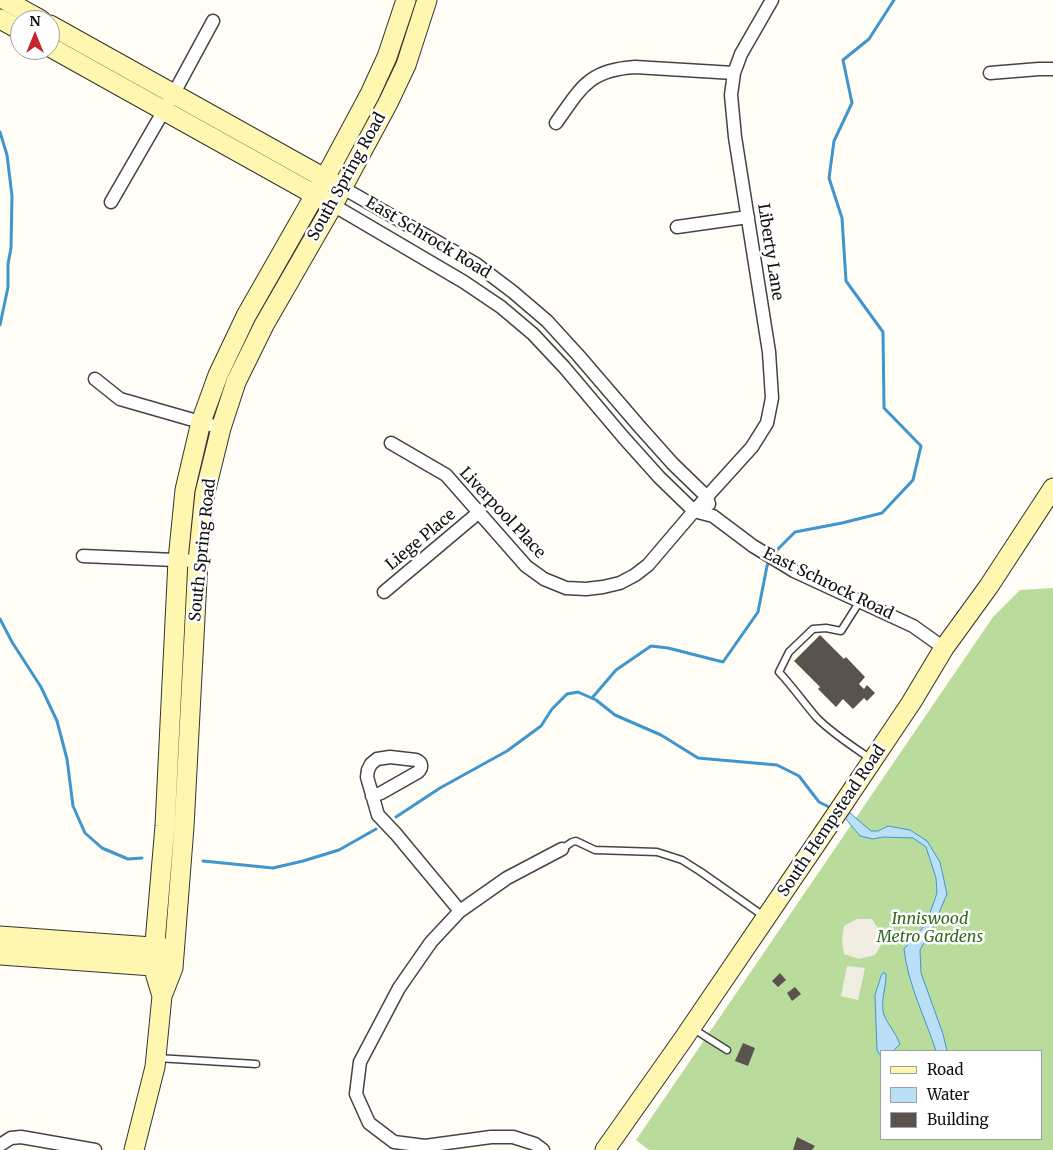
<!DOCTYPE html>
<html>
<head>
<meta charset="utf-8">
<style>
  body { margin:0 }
  #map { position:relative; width:1053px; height:1150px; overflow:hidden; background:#fffdf5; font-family:Merriweather,serif }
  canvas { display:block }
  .legend { position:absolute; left:880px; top:1050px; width:162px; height:90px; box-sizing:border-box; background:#fff; border:1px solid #a0a0a0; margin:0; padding:6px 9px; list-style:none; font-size:15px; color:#111 }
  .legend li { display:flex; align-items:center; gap:10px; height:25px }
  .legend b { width:25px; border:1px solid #a0a0a0 }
  .north { position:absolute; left:10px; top:10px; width:50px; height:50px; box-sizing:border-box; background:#fff; border:1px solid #a0a0a0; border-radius:50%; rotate:0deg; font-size:14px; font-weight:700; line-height:20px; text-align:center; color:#111 }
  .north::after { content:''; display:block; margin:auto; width:18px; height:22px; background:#c4262e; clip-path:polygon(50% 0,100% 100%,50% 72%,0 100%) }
</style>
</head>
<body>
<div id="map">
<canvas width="1053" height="1150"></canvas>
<ul class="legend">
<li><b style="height:6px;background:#fff6b0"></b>Road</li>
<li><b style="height:14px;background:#b9e0f7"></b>Water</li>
<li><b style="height:14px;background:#5a524d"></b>Building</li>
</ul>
<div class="north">N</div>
</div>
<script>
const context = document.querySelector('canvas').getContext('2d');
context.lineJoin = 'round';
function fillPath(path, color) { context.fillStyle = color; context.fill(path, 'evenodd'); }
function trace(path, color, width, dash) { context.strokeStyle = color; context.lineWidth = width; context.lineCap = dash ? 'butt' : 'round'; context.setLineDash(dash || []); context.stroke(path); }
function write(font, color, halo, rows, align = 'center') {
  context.font = font + ' Merriweather,serif'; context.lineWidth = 5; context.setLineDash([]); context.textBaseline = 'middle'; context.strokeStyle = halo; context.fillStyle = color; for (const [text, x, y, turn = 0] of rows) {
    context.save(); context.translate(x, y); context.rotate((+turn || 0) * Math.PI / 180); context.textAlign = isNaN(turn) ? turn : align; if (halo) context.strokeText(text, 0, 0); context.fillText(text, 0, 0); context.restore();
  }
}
fillPath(new Path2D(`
  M1053,588v562h-404l-13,-10 357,-523 27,-27zM882,1051h160v88h-160z`), '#b9dc9c');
fillPath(new Path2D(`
  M857,919h15l7,11 3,13 -7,12 -16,4 -15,-5 -2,-13 2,-15z
  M847,966l18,2 -7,32 -17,-4z`), '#f1ede2');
const water = new Path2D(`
  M850,813l21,18h7l10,-5 22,4 17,11 13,21 7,32 -14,33 -13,23 1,23 22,61 4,17h-11c-11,-34 -28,-66 -32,-102l22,-25 11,-31 -1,-15 -10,-31 -13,-9 -30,-1 -10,2 -13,-3 -15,-18z
  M885,973l1,2c0,14 -6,26 -2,40 4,10 12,18 16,29l-7,7h-11v4h-2l-3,-5 -2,-55 6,-19 1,-2z`);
fillPath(water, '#b9e0f7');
trace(water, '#3f96cf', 1);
trace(new Path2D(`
  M0,132l7,23 5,41 -1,52 -3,16v23l-8,38
  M774,554l3,-4 18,-18 47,-9 40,-10 31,-33 8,-34 -37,-38 -1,-76 -37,-51 -4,-63 -13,-40 5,-37 18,-38 -9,-43 26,-21 25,-39
  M0,619l12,23 29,45 16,34 10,38 6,47 12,27 17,15 26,11 14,-1
  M592,698l24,-28 35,-24 17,2 55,14 35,-50 9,-46 3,-6
  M396,817l44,-29 67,-37 34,-25 11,-17 15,-15 11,-2 18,8 19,15 46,20 37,23 79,7 22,11 20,26 14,7
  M203,861l70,7 30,-7 36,-11 37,-21`), '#3f96cf', 3);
fillPath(new Path2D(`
  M820,635l24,24 2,-2 19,20 -6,7 5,5 3,-4 8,8 -8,8 -3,-3 -11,11 -10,-10 -7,8 -18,-18 2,-2 -26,-26z
  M780,973l6,7 -8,7 -6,-6z
  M795,987l6,7 -9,7 -5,-8z
  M743,1043l12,5 -7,18 -13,-5z
  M797,1137l18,9 -3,4h-19z`), '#5a524d');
const lane = new Path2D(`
  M860,601l-19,30 -15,-3 -13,1 -24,23 -10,20c14,15 25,31 38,46 16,16 35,28 54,41
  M562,849l10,-7 4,-1 19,9 62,2 25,8 19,12 64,45
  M692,1028l35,22
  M157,1058l99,6`);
const street = new Path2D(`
  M990,73l49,-4h14
  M556,123c25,-35 32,-53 79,-56l99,6
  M343,188l133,76 37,28 34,29 31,34 61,71 34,38 34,33 2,7
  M111,202l63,-109 39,-72
  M333,205l131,77 37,25 32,27 31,33 60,71 35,39 35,34 19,5 40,30 41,25 119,55 31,22
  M677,227l71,-10
  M95,379l25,20 101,29
  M391,443l55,32 80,91 18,13 22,9 20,1 17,-2 17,-4 15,-8 13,-10 46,-54 58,-64 15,-24 5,-25 -3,-46 -34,-215 -4,-42 3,-22 7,-19 31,-54
  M83,556l115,5
  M384,592l94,-79
  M372,796l9,-3 37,-21c4,-4 5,-9 -2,-12l-26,-3 -13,2 -6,5 -3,6 -1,7 11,38 18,19 64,77
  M0,1145l11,-7 10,-1 74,13
  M543,1150l-8,-6 -22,-7h-22l-66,9 -31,-4 -25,-19 -13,-29 4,-32 39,-74 32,-46 29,-31 47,-33 55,-29`);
const secondary = new Path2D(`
  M5,0l36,20
  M0,19l20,11
  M50,25l285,159
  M50,47l276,154
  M0,936l166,12
  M0,955l166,12
  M162,996l-9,-30 12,-140 13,-266 7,-70 16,-68 17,-47 28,-59 86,-151 38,-71 17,-37 19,-57
  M134,1150l21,-83 7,-71 11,-28 11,-141 14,-266 7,-68 16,-65 15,-46 28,-57 69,-120 55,-102 18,-38 21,-65
  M605,1150l79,-112 149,-219 78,-116 33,-55 45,-62 64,-98`);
trace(lane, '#444', 9);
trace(street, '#444', 15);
trace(secondary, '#333', 21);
trace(lane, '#fff', 6);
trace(street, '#fff', 12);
trace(secondary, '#fff6b0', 19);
write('16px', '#111', '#fff', [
  ["South Spring Road",347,177,-61],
  ["East Schrock Road",428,238,31],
  ["Liberty Lane",770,252,81],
  ["Liverpool Place",502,513,47],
  ["Liege Place",421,540,-40],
  ["South Spring Road",203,550,-84],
  ["East Schrock Road",828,584,26],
  ["South Hempstead Road",832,821,-56]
]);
write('italic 16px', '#2f6b1f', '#fff', [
  ["Inniswood",930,919],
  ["Metro Gardens",930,937]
]);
</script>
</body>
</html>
